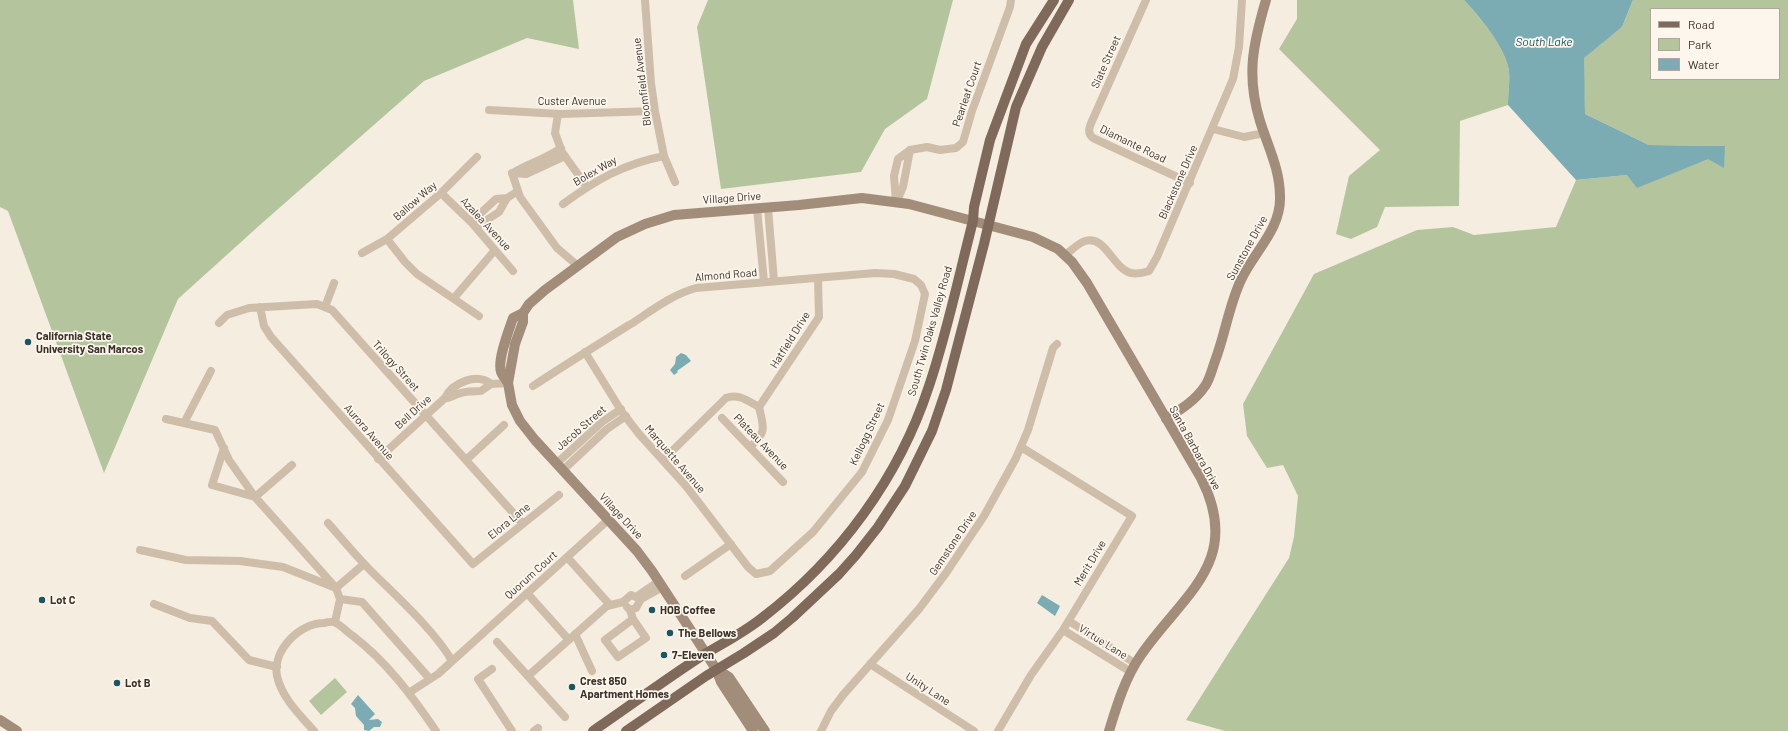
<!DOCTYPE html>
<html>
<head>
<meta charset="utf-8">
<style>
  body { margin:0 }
  #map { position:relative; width:1788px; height:731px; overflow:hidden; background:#f5eddf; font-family:Barlow,sans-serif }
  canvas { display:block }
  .legend { position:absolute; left:1650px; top:8px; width:130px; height:72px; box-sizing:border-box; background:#fcf6ec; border:1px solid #afa79e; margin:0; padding:5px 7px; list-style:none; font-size:12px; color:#3b312a }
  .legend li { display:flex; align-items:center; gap:8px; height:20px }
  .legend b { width:20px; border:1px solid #afa79e }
</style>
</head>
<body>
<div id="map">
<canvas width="1788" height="731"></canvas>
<ul class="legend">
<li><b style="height:5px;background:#7e695a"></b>Road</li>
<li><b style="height:11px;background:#b4c59d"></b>Park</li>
<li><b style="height:11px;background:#7bacb4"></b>Water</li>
</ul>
</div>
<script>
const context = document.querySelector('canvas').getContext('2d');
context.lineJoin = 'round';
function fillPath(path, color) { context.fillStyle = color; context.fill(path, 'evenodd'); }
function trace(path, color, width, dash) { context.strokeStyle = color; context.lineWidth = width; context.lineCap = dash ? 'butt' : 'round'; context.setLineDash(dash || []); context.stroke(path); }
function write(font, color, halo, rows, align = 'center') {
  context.font = font + ' Barlow,sans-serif'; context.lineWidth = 3.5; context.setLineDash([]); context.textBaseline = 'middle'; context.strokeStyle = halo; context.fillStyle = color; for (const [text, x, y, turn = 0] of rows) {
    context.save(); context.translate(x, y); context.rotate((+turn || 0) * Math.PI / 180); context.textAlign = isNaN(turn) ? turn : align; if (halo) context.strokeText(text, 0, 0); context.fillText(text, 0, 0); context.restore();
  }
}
fillPath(new Path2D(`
  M0,0h573l6,49 -52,-11 -103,43 -163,143 -83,75 -74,174 -96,-262 -8,-4z
  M708,0h245l-26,99 -42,30 -24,43 -140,17 -24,-162z
  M1297,0h167c15,16 42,48 45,71 1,11 -1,23 -1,34l-48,16 -1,85 -74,1 -8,20 -26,12 -15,-5 13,-58 31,-26 -101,-101 18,-30z
  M1633,0h155v731h-563l-39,-11 103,-162 5,-21 4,-41 -15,-31 -16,3 -20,-32 -4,-32 71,-130 103,-44 36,-3 21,8 82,-8 20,-47 51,-5 97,-29 -75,-1 -64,-31 -2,-56 39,-31zM1651,9h128v70h-128z
  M335,678l12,14 -26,23 -12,-14z`), '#b4c59d');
fillPath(new Path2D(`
  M1464,0h169l-11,27 -38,31 1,56 64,31 76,1 -1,22 -16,-9 -71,29 -10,-13 -51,5 -68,-75c0,-11 2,-23 1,-34 -3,-23 -30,-55 -45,-71z
  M681,353l5,2 5,6 -14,10 1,1 -4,3 -4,-5 5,-6 1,-7z
  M1042,595l18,11 -5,10 -18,-13z
  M358,695l17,19 -6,6 9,-1 4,3 -2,5h-6l-5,4 -5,-1v-5l-8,-9 -1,-8 -4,-4z`), '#7bacb4');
trace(new Path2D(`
  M645,0l6,83 4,28 9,45 11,26
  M1146,0l-54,121c-3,7 -5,12 1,17l97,45
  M489,110l72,4 94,-3
  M558,114l-3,19 7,19 25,35
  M1213,129l31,8 21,-4
  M512,173l8,24 37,51 21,18
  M512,173l14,1 39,-18
  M513,173c16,-10 33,-14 48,-25
  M441,193l30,29 42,49
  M897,201l6,-14 7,-37
  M896,202l-2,-26 4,-17 12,-9 17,-3 13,3 16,-2 7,-6 9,-31 38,-104 1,-7
  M563,204c33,-24 60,-40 101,-48
  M757,208l7,74
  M768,208l6,73
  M471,222l25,-23 11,-1 11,-7
  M476,227l23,-15 8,-14
  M387,239l18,23 12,12 62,42
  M362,253l25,-14 54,-46 36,-36
  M1065,255c6,-4 13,-12 20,-14 21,-6 28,28 46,32 6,1 12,0 18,-2l8,-14 76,-178 6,-32 3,-47
  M454,298l41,-48
  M260,307l4,19 7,11 202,227 86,-69
  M325,307l9,-24
  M219,323l8,-8 22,-7 68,-4 15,6 191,214
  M491,384l17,-1
  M533,386c32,-21 64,-41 96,-61l2,-1c20,-13 42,-30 65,-36l179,-15 19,1 20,5 7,6 4,9 -10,47 -27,79 -26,52 -49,60 -43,39 -14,3 -8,-7 -62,-81 -47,-52 -17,-22 -37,-60
  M445,398c6,0 10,-4 16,-5 7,-2 13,-2 20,-2l10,-7
  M759,407l60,-90 -1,-38
  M722,418l61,64
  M166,419l49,11 14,30 26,37 81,91 4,11 -5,23
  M184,423l27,-52
  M750,447c17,-16 14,-18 9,-40
  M224,448l-12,37 43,12 37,-32
  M378,459l67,-61c7,-15 32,-26 46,-14
  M466,460l38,-35
  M663,460l63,-62c12,-5 22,3 33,9
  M557,463l45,-41 19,-13
  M563,470l44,-41 19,-13
  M328,523c14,16 28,33 43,48 25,25 64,60 81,90
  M140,550l46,10 54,1 43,6 53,21 28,-24
  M567,557l43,48
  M685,576l46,-32
  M527,593l42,47
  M340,599l22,3 68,77
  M154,604l36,14 22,3 37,39 28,7
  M627,607l3,3 6,-2 5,-9 22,-12
  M630,610l3,9 13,19 -28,19 -13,-17 28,-21
  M1069,621l67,43
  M1063,630l68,42
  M575,634l17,37
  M497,642l68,75
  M870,664l104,67
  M492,669l-14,10 34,52
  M528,676l79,-70 16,-4 8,-7 5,2 23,-16
  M410,692l28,-18 170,-154
  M314,731c-15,-17 -32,-33 -37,-55 -5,-26 23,-53 47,-53 4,-1 9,-2 12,0 6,3 11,9 17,13 34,26 59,60 83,95
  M534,731l4,-3
  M821,731l10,-20 12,-16 76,-86 27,-36 38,-57 32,-58 12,-28 25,-82 4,-4
  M998,731l33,-56 32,-45 69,-114 -111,-69`), '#cebea9', 8);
trace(new Path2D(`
  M523,313v9l-8,22 -7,39 4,22 8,16 15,19 102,111 15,20 64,98 5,13 32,49
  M508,383c-2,-3 -6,-8 -7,-11 -4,-12 8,-42 12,-54l10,-5 6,-9 16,-14 72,-53 28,-13 29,-9 125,-10 63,-7 47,6 124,33 25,12 14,13 15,21 114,195c43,84 -19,117 -60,177 -16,23 -24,50 -32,76
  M1166,419c14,-9 29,-18 39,-33 5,-7 7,-17 10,-25 10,-26 14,-56 26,-81 13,-28 40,-51 39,-83 0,-28 -12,-50 -20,-76 -14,-45 -7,-77 6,-121
  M716,669l13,8 36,54
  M0,720l17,11`), '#a28d7a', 10);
trace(new Path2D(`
  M593,731c35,-24 69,-49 104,-72 22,-14 45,-25 65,-41 77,-59 137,-140 167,-232 18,-53 30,-111 44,-165l1,-14 16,-67 36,-96 28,-44
  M626,731l80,-55 38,-23 30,-20 18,-15 47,-44 17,-19 22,-28 27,-41 27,-55 14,-41 38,-146 32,-137 26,-60 27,-47`), '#7e695a', 10);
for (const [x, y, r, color] of [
  [28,342,4,"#1b5560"],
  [42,600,4,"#1b5560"],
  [652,610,4,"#1b5560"],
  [670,633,4,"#1b5560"],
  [664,655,4,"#1b5560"],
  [117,683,4,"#1b5560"],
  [572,687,4,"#1b5560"]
]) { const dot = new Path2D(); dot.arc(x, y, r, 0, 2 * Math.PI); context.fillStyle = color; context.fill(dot); trace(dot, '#fcf6ec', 1.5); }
write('11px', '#3b312a', '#fcf6ec', [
  ["Slate Street",1106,62,-66],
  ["Bloomfield Avenue",642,82,-97],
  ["Pearleaf Court",967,94,-71],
  ["Custer Avenue",572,101],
  ["Diamante Road",1133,144,26],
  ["Bolex Way",595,171,-30],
  ["Blackstone Drive",1178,182,-66],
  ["Village Drive",732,198,-4],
  ["Ballow Way",415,201,-41],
  ["Azalea Avenue",486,224,47],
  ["Sunstone Drive",1247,248,-61],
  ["Almond Road",726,275,-5],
  ["South Twin Oaks Valley Road",930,331,-74],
  ["Hatfield Drive",790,340,-58],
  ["Trilogy Street",396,366,48],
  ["Bell Drive",413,412,-42],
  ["Jacob Street",581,428,-41],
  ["Aurora Avenue",369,432,49],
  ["Kellogg Street",867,434,-65],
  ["Plateau Avenue",761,442,46],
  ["Santa Barbara Drive",1195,448,61],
  ["Marquette Avenue",675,459,49],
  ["Village Drive",621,516,47],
  ["Elora Lane",509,521,-39],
  ["Gemstone Drive",953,543,-56],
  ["Merit Drive",1090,563,-59],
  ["Quorum Court",531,575,-42],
  ["Virtue Lane",1103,642,32],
  ["Unity Lane",928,689,33]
]);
write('bold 11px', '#3b312a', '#fcf6ec', [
  ["California State",36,336],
  ["University San Marcos",36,349],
  ["Lot C",50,600],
  ["HOB Coffee",660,610],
  ["The Bellows",678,633],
  ["7-Eleven",672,655],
  ["Crest 850",580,681],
  ["Apartment Homes",580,694],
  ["Lot B",125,683]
], 'left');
write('italic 12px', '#1b5560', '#fcf6ec', [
  ["South Lake",1544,42]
]);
</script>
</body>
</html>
